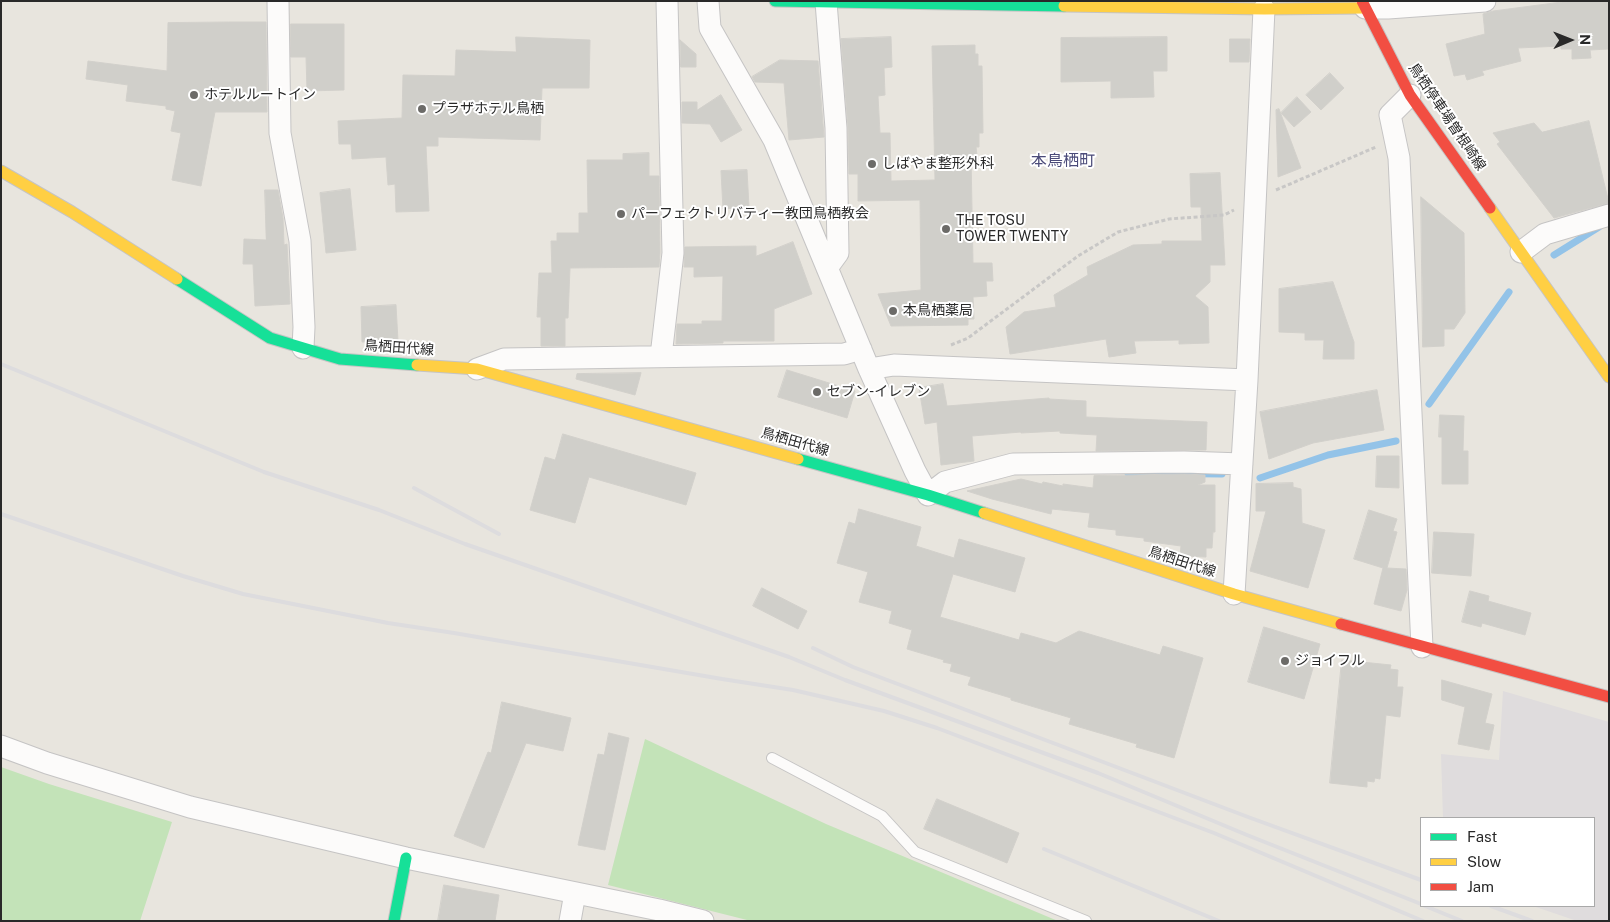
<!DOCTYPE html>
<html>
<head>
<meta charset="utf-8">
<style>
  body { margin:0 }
  #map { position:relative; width:1610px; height:922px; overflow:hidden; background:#e8e5de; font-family:"Public Sans",sans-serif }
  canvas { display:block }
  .frame { position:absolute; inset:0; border:2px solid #292929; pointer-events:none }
  .legend { position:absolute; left:1420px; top:817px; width:175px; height:90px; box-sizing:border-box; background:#fff; border:1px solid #a9a9a9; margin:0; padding:6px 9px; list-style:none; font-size:15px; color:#292929 }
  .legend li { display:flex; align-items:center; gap:10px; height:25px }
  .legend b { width:25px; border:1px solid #a9a9a9 }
  .north { position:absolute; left:1545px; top:15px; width:50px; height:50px; -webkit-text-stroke:4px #fff; paint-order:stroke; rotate:89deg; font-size:14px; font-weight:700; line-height:20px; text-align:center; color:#292929 }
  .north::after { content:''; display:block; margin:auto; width:18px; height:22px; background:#292929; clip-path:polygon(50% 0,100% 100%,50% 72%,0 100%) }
</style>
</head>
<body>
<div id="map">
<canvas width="1610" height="922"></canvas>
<div class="frame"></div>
<ul class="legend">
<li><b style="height:6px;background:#16e098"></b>Fast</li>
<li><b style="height:6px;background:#ffcf43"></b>Slow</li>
<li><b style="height:6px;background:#f24e42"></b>Jam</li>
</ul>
<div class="north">N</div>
</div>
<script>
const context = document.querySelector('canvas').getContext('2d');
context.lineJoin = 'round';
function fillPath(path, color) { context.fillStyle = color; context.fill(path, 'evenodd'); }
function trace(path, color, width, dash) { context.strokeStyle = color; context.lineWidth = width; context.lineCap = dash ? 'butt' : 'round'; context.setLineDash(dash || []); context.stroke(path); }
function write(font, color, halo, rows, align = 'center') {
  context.font = font + ' "Public Sans","Noto Sans JP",sans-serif'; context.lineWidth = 4; context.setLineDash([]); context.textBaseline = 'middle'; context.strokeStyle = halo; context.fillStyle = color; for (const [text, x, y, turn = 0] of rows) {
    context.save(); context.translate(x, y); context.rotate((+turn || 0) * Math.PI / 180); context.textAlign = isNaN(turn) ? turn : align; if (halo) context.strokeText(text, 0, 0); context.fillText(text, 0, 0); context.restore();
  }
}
fillPath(new Path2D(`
  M1503,691l106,31v199h-32l-44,-15h61v-88h-151l-2,-64 58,6z`), '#dfdcdd');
fillPath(new Path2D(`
  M645,739l181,85 232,97h-307l-143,-36z
  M1,767l48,17 123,38 -32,99h-139z`), '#c3e3b8');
trace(new Path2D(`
  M1554,255l45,-28
  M1429,404l80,-112
  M1128,473l94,1
  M1260,478l68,-23 68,-14`), '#93c3e8', 7);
const building = new Path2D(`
  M1609,1v48l-19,1 1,8 -19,1v-10h-11v-3l-43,2 3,13 -39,10 2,4 -17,5 -2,-6 -11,2 -8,-32 39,-10 -2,-20 10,-3 69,-9z
  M229,22h37l1,90h-52l-14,74 -29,-6 9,-47 -10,-2 4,-20 -9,-2v-3l-40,-5 2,-16 -42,-6 2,-18 79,10 1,-48z
  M291,24h53v66l-37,1 -1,-34h-15z
  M516,37l74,3 -1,48h-47l-2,52 -102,-3v9h-12l3,65 -33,1 -1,-28 -7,1 -2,-28 -34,2 -1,-15h-12l-1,-23 64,-3 1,-43 52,1 1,-26 60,2z
  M891,37l1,30 -8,1 1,27 -7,1 2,37h10l1,48 44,-1 -3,-134 43,-1v9h3v12h4l1,67h-4v14h-3l1,8 -6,1 2,107h19l1,18h-7l1,15 -14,1 1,22h-6v6l-77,1 -13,-32 43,-4 -1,-90 -62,1v-27h-9l-1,-47 -7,-88z
  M1167,37v34h-14l1,26 -43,1v-17l-50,1v-44z
  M1230,39h20l-1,23h-19z
  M680,40l16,14v13h-15z
  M780,60l38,1 6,76 -35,3 -5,-57 -29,-1 -3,-5z
  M1330,73l14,15 -23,22 -15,-15z
  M721,95l21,35 -21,12 -11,-18 -28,-1v-21h15v8z
  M1297,97l14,15 -17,15 -13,-14z
  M1279,109l22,59 -23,9 -2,-67z
  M1589,121l20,82 -55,15 -57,-74 3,-2 -7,-9 41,-10 8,9z
  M649,153v23h10l1,76 -1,15 -89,1 -2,50h-3v28h-24v-29h-4l2,-44h13l-1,-32h6v-8h22v-20h9l-1,-53h36v-6z
  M747,170l2,37 -26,2 -2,-38z
  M1220,173l5,92h-15v17l-15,14 13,11 1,36 -30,1v-4l-45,1 2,12 -27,4 -3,-18 -96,15 -4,-27 18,-15 32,-5 -2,-12 34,-20 -1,-8 46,-22 29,-1v-3h40l-1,-34h-10l-1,-33z
  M350,189l6,61 -30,3 -6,-60z
  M265,190h13l5,28 1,27 3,-1 3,60 -35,2 -2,-42h-10l1,-25 22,1z
  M1421,197l43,36 1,80 -11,16h-10v17l-21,1z
  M793,242l19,52 -38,15v32h-51v2l-47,1 1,-20h25v-3h20l1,-45 -29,1v-10h-10l1,-20 71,-1v10z
  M1333,282l21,60v17h-31l1,-19h-19v-7l-26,-1v-43z
  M396,305l2,36 -36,1 -1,-35z
  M787,370l68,21 -8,27 -69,-21z
  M641,373l-6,22 -59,-16 1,-5z
  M943,384l4,22 102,-8v1l37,2v16l121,5 -1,28 -110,1 1,-16 -37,-2v-2l-39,2v-1l-49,4 2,25 -33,4 -4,-43 -12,2 -6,-36z
  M1377,390l7,40 -71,13 -44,16 -9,-47z
  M1440,415l24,1 -1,35h5v33h-26v-47h-3z
  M563,434l133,39 -10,32 -97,-28 -14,46 -45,-13 15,-53 10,3z
  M1377,456h22v32l-23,-1z
  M1184,474l21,1v7l-7,3h17v47h-2l-1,16h-6v9l-26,-1 1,-10 -37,-5v-3l-28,-3v-5l-28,-3 2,-14 -38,-4 -1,5 -59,-15 -25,-8 54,-12 21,5 1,-2 20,4v-2l30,4 1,-12z
  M1293,483v4l8,2 1,34 23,7 -17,58 -58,-17 16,-60h-10v-27z
  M859,509l62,18 -5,19 38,12 5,-19 66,19 -10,34 -62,-18 -13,43 79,23 2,-7 35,10 23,-12 81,24 3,-9 40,12 -29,100 -38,-11 1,-3 -68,-20 2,-6 -60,-18v-2l-43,-13 3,-8 -21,-6 2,-7 -9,-2 1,-2 -37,-11 5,-19 -23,-7 3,-12 -33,-9 9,-30 -31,-9 12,-41 6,2z
  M1369,510l28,9 -4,12 4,1 -10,36 19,1 1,21 -6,21 -27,-7 9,-36 -29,-9z
  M1434,532l40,2 -3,42 -39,-3z
  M762,588l45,23 -9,18 -45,-23z
  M1470,591l19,5 -1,5 43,12 -6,22 -43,-12 -1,4 -19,-5z
  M1264,627l56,17 -16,55 -56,-17z
  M1342,660l49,5 -1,4 8,1 -1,17h6l-3,30 -14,-2 -6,64 -5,-1 -1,4 -7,-1v6l-37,-4z
  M1442,680l50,14 -7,29 9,2 -5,25 -31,-6 7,-37 -23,-7z
  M502,702l69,16 -8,33 -37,-8 -42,105 -30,-12 34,-84 3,1z
  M609,733l20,5 -24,112 -27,-5 20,-91 6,1z
  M937,799l82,34 -12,30 -83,-34z
  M444,885l55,10 -4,26h-57z`);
fillPath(building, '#d0cfca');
trace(building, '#d2d0cb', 1);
const lane = new Path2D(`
  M772,758l110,58 33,36 171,69`);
const street = new Path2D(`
  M278,1l2,132 20,108 4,86 -1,21
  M708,1l2,27 64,112 95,229 46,102 13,24 17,-13 68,-18 171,-2 58,2
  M1369,1l-4,7h23l97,-7
  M826,2l10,126 2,125 -11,15
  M1410,95l-20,20 9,43 23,489
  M1521,252l24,-18 64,-19
  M661,356l12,-103 -6,-252
  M477,369l27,-10 340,-5 17,-5
  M869,369l25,-4 353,15
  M1234,594l13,-214 17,-371
  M1,746l46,17 143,44 216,51 253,52 44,11
  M570,921l5,-28`);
const fast = new Path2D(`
  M775,1l289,5
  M177,279l93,59 70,21 77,6
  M798,459l130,36 56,18
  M394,921l12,-63`);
const slow = new Path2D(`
  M1064,6l200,3 101,-1
  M1,171l71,41 105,67
  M1490,208l119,169
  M417,365l60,4 321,90
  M984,513l250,81 107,30`);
const jam = new Path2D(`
  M1362,1l48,94 80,113
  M1341,624l268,73`);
trace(lane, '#c5c4c4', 12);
trace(street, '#c5c4c4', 23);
trace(fast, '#c5c4c4', 13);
trace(slow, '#c5c4c4', 13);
trace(jam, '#c5c4c4', 13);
trace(new Path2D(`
  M1276,190l100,-43
  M951,345l17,-7 110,-82 40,-24 51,-13 55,-4 10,-5`), '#c8c7c6', 3, [4, 2.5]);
trace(lane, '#fcfbfa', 10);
trace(street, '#fcfbfa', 21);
trace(fast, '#16e098', 11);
trace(slow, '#ffcf43', 11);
trace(jam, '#f24e42', 11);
trace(new Path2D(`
  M1,364l263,108 115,38 86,34 324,113 56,23 253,93 149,62 174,69
  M414,488l85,46
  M1,514l182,62 60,18 145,29 66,10 268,46 71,11 91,21 53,17 277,105 209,88
  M813,648l40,19 395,150 173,63
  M1044,849l175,72
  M1425,906l37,15
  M1491,906l41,15`), '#dddcde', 4);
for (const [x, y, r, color] of [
  [194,95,5,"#6c6b68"],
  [422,109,5,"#6c6b68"],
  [872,164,5,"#6c6b68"],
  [621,214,5,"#6c6b68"],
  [946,229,5,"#6c6b68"],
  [893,311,5,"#6c6b68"],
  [817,392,5,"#6c6b68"],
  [1285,661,5,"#6c6b68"]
]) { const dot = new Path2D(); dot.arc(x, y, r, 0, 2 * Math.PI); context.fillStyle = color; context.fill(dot); trace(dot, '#fff', 2); }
write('14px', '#292929', '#fff', [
  ["ホテルルートイン",204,95],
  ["プラザホテル鳥栖",432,109],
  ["しばやま整形外科",882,164],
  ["パーフェクトリバティー教団鳥栖教会",631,214],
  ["THE TOSU",956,221],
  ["TOWER TWENTY",956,237],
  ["本鳥栖薬局",903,311],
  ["セブン-イレブン",827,392],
  ["ジョイフル",1295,661]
], 'left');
write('14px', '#292929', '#fff', [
  ["鳥栖停車場曽根崎線",1447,117,56],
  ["鳥栖田代線",399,348,4],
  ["鳥栖田代線",795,442,16],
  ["鳥栖田代線",1182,562,18]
]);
write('16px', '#4b4b79', '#fff', [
  ["本鳥栖町",1063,161]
]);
</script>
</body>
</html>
